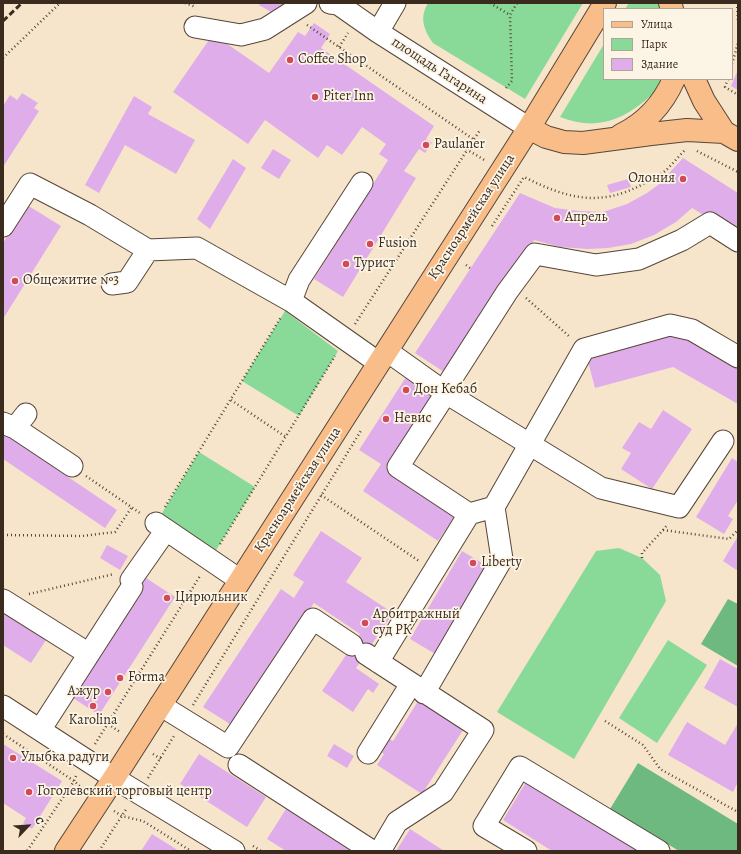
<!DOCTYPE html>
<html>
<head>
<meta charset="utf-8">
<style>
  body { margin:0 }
  #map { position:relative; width:741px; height:854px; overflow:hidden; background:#f6e5cb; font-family:Alegreya,serif }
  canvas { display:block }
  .frame { position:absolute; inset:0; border:4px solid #3b2a1e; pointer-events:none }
  .legend { position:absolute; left:603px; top:8px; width:130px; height:72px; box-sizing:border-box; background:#fcf5e5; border:1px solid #afa495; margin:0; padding:5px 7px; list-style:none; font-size:12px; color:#3b2a1e }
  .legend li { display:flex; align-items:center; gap:8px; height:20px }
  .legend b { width:20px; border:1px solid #afa495 }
  .north { position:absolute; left:8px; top:806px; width:40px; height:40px; -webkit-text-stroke:3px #fcf5e5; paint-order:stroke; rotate:65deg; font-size:11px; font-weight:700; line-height:16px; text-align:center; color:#3b2a1e }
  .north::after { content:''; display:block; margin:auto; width:14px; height:18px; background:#3b2a1e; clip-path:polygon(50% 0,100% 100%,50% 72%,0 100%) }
</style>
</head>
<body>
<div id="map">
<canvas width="741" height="854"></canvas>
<div class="frame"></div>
<ul class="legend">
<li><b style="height:5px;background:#f8bd88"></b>Улица</li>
<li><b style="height:11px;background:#89d998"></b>Парк</li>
<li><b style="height:11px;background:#dfaeea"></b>Здание</li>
</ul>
<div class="north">С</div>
</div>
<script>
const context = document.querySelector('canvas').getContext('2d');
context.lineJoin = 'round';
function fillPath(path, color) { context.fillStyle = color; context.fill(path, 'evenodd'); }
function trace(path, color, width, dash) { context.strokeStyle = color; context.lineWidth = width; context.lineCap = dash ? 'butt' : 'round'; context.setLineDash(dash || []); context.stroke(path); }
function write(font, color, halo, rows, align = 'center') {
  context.font = font + ' Alegreya,serif'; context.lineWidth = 3.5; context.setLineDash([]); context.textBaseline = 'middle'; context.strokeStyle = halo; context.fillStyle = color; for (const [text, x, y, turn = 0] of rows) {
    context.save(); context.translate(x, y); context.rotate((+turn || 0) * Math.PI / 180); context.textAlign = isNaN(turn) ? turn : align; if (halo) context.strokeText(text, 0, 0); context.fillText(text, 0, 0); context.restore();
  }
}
fillPath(new Path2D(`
  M428,3h155l-58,96 -92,-56c-9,-13 -14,-25 -5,-40z
  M629,3h28l3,6h-35z
  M604,44v35h57c-3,10 -11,18 -19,24 -27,21 -51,26 -82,14z
  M285,311l53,40 -39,65 -57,-35z
  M199,452l56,35 -45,73 -54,-37z
  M619,548l23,10 18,17 6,26 -92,158 -77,-47 99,-161z
  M668,640l39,25 -50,78 -38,-25z`), '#89d998');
fillPath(new Path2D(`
  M728,599l10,5v62l-37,-22z
  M638,763l100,61v27h-59l-69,-42z`), '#6eb980');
fillPath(new Path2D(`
  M260,3h23l-7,12 -17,-10z
  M314,23l16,11 -9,14 113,78 -8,13 6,4 -7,10 -6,-4 -15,22 12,7 -73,119 -29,-18 74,-119 -9,-6 7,-10 -24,-17 -20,28 -15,-10 -9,13 -53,-38 -17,24 -75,-52 40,-58 56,39 29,-41 7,4z
  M738,70v20l-7,-4z
  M22,93l16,10 -4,5 5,3 -36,56v-61l7,-11 7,5z
  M134,96l18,11 -4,7 47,26 -19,34 -51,-29 -26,48 -14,-8z
  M273,149l18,11 -12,19 -18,-11z
  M683,158l55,35v43l-46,-28 -16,14 -22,13 -23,9 -23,4 -20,1 -28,-2 -26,-7 -87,134 -32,-21 105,-160 35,15 24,3 24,1 24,-8 20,-11 11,-8z
  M233,159l13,9 -36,61 -13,-10z
  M628,179l3,8 -21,6 -3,-8z
  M27,205l34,21 -58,93v-76z
  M667,332l23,6 48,27v39l-65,-37 -78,21 -9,-34z
  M408,374l27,18 -49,75 70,47 -18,27 -75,-50 18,-27 -22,-14z
  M663,410l29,19 -40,60 -31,-20 10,-16 -9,-5 17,-26 12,7z
  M3,433l114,77 -12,18 -102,-69z
  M732,458l6,4v38l-10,16 5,3 -9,15 -28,-17z
  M321,531l41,27 -16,24 47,31 -37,55 23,16 -6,9 -5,-4 -15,23 -31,-21 38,-57 -46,-31 -81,123 -30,-19 78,-118 13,9 10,-16 -11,-7z
  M738,536v35l-15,-10z
  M107,545l21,11 -8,14 -20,-12z
  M462,551l27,16 -52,88 -27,-16z
  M146,578l29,19 -76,118 -29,-19z
  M3,604l47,30 -19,29 -28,-18z
  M720,659l18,10v38l-34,-19z
  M420,698l45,29 -43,67 -45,-29 7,-11 -7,-4 9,-13 7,4z
  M687,722l38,23 13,-22v59l-5,10 -65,-37z
  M3,744l59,37 -30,48 -9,-6 3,-5 -23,-15z
  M334,744l20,12 -7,12 -20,-12z
  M199,754l67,43 -19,30 -67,-43z
  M526,782l112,69h-86l-49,-31z
  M286,809l66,42h-66l-19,-12z
  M410,829l28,18 7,4h-49z
  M152,834l27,17h-38z`), '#dfaeea');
const minor = new Path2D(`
  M330,3l8,1 40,28 151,96
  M195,27l46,8 24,-6 41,-26
  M378,32l17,-29
  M3,226l27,-42 60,31 58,35 49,-2 94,53 88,62
  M112,284l15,-2 21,-32
  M291,301l8,-21 63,-97
  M387,351l59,42 155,95 78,19 44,-66
  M450,381l57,-89 28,-38 61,11 43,-6 43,-19 28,-17 28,18
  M446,393l-48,74 71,47
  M3,423l12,5 57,38
  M15,428l11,-14
  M156,523l84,57
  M131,580l35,-50
  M3,600l86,54
  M366,654l117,76 -40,62 -46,30 -17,29
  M378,662l91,-148 25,-7
  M424,693l78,-134 -8,-52 90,-158 86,-24 22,5 46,27
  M160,705l68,42 85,-128 39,26
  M3,706l111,72 120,73
  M40,730l92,-143
  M368,753l43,-69
  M239,765l133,86
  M526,851l-42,-25 36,-59 139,84`);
const major = new Path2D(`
  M670,3l2,6
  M694,79l10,22 20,31
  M529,128l17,9 18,5 19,1 68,-9 36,-4 37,2 14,8
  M621,135c25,-12 42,-31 53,-56
  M66,851l48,-73 415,-650 76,-125`);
trace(minor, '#574638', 23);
trace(major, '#574638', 24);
trace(new Path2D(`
  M185,3l11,4
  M490,3l20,12 7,-12
  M737,3l1,19
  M307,25l166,114
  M339,47l9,-14
  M3,58l57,-55
  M732,64l6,-21
  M728,79l-3,8 13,8
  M506,88l6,-7 -2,-66
  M466,149l20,12
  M697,151l41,21
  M492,226l32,-49c42,21 75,31 119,7 6,-4 14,-7 21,-12 7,-6 14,-15 21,-22
  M466,265l4,3
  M526,298l44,39
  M355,324l125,-194
  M231,400l55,37
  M86,476l54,37
  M321,495l98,66
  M165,507l116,-190
  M663,530l66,9 9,-9
  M3,535l79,1 33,-4 17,-25
  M220,544l115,-188
  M642,558v-5l21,-23 5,-6
  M29,594l85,-20
  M193,705l169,-276
  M605,721l38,24 17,24 78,43
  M108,724l12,8
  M3,734l71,47 -47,70
  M95,744l105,-168
  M153,754l8,5
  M76,776l-2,5 10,9
  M148,778l26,-42
  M114,811l8,5 21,5 48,30
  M253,846l8,5
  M99,851l28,-43`), '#574638', 2.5, [1, 3]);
trace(minor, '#fff', 21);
trace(major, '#f8bd88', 22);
trace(new Path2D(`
  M3,21l19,-18`), '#3b2a1e', 3, [6, 3]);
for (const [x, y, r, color] of [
  [290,60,4,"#d1495b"],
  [315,97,4,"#d1495b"],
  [426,145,4,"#d1495b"],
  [683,179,4,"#d1495b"],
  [557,218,4,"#d1495b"],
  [370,244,4,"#d1495b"],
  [346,264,4,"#d1495b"],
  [15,281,4,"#d1495b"],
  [406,390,4,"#d1495b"],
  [386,419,4,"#d1495b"],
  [473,563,4,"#d1495b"],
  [167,598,4,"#d1495b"],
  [365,623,4,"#d1495b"],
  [120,678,4,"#d1495b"],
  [108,692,4,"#d1495b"],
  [93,706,4,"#d1495b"],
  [13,758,4,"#d1495b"],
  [29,792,4,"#d1495b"]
]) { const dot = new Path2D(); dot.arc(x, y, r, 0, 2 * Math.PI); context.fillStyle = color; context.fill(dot); trace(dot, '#fcf5e5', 1.5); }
write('14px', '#3b2a1e', '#fcf5e5', [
  ["Coffee Shop",298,60],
  ["Piter Inn",323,97],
  ["Paulaner",434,145],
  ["Олония",675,179,"right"],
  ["Апрель",565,218],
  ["Fusion",378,244],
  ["Турист",354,264],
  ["Общежитие №3",23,281],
  ["Дон Кебаб",414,390],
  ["Невис",394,419],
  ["Liberty",481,563],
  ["Цирюльник",175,598],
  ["Арбитражный",373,615],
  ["суд РК",373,631],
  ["Forma",128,678],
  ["Ажур",100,692,"right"],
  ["Karolina",93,721,"center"],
  ["Улыбка радуги",21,758],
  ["Гоголевский торговый центр",37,792]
], 'left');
write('14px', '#3b2a1e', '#fcf5e5', [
  ["площадь Гагарина",439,71,33],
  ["Красноармейская улица",472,217,-57],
  ["Красноармейская улица",298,490,-57]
]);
</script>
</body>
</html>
